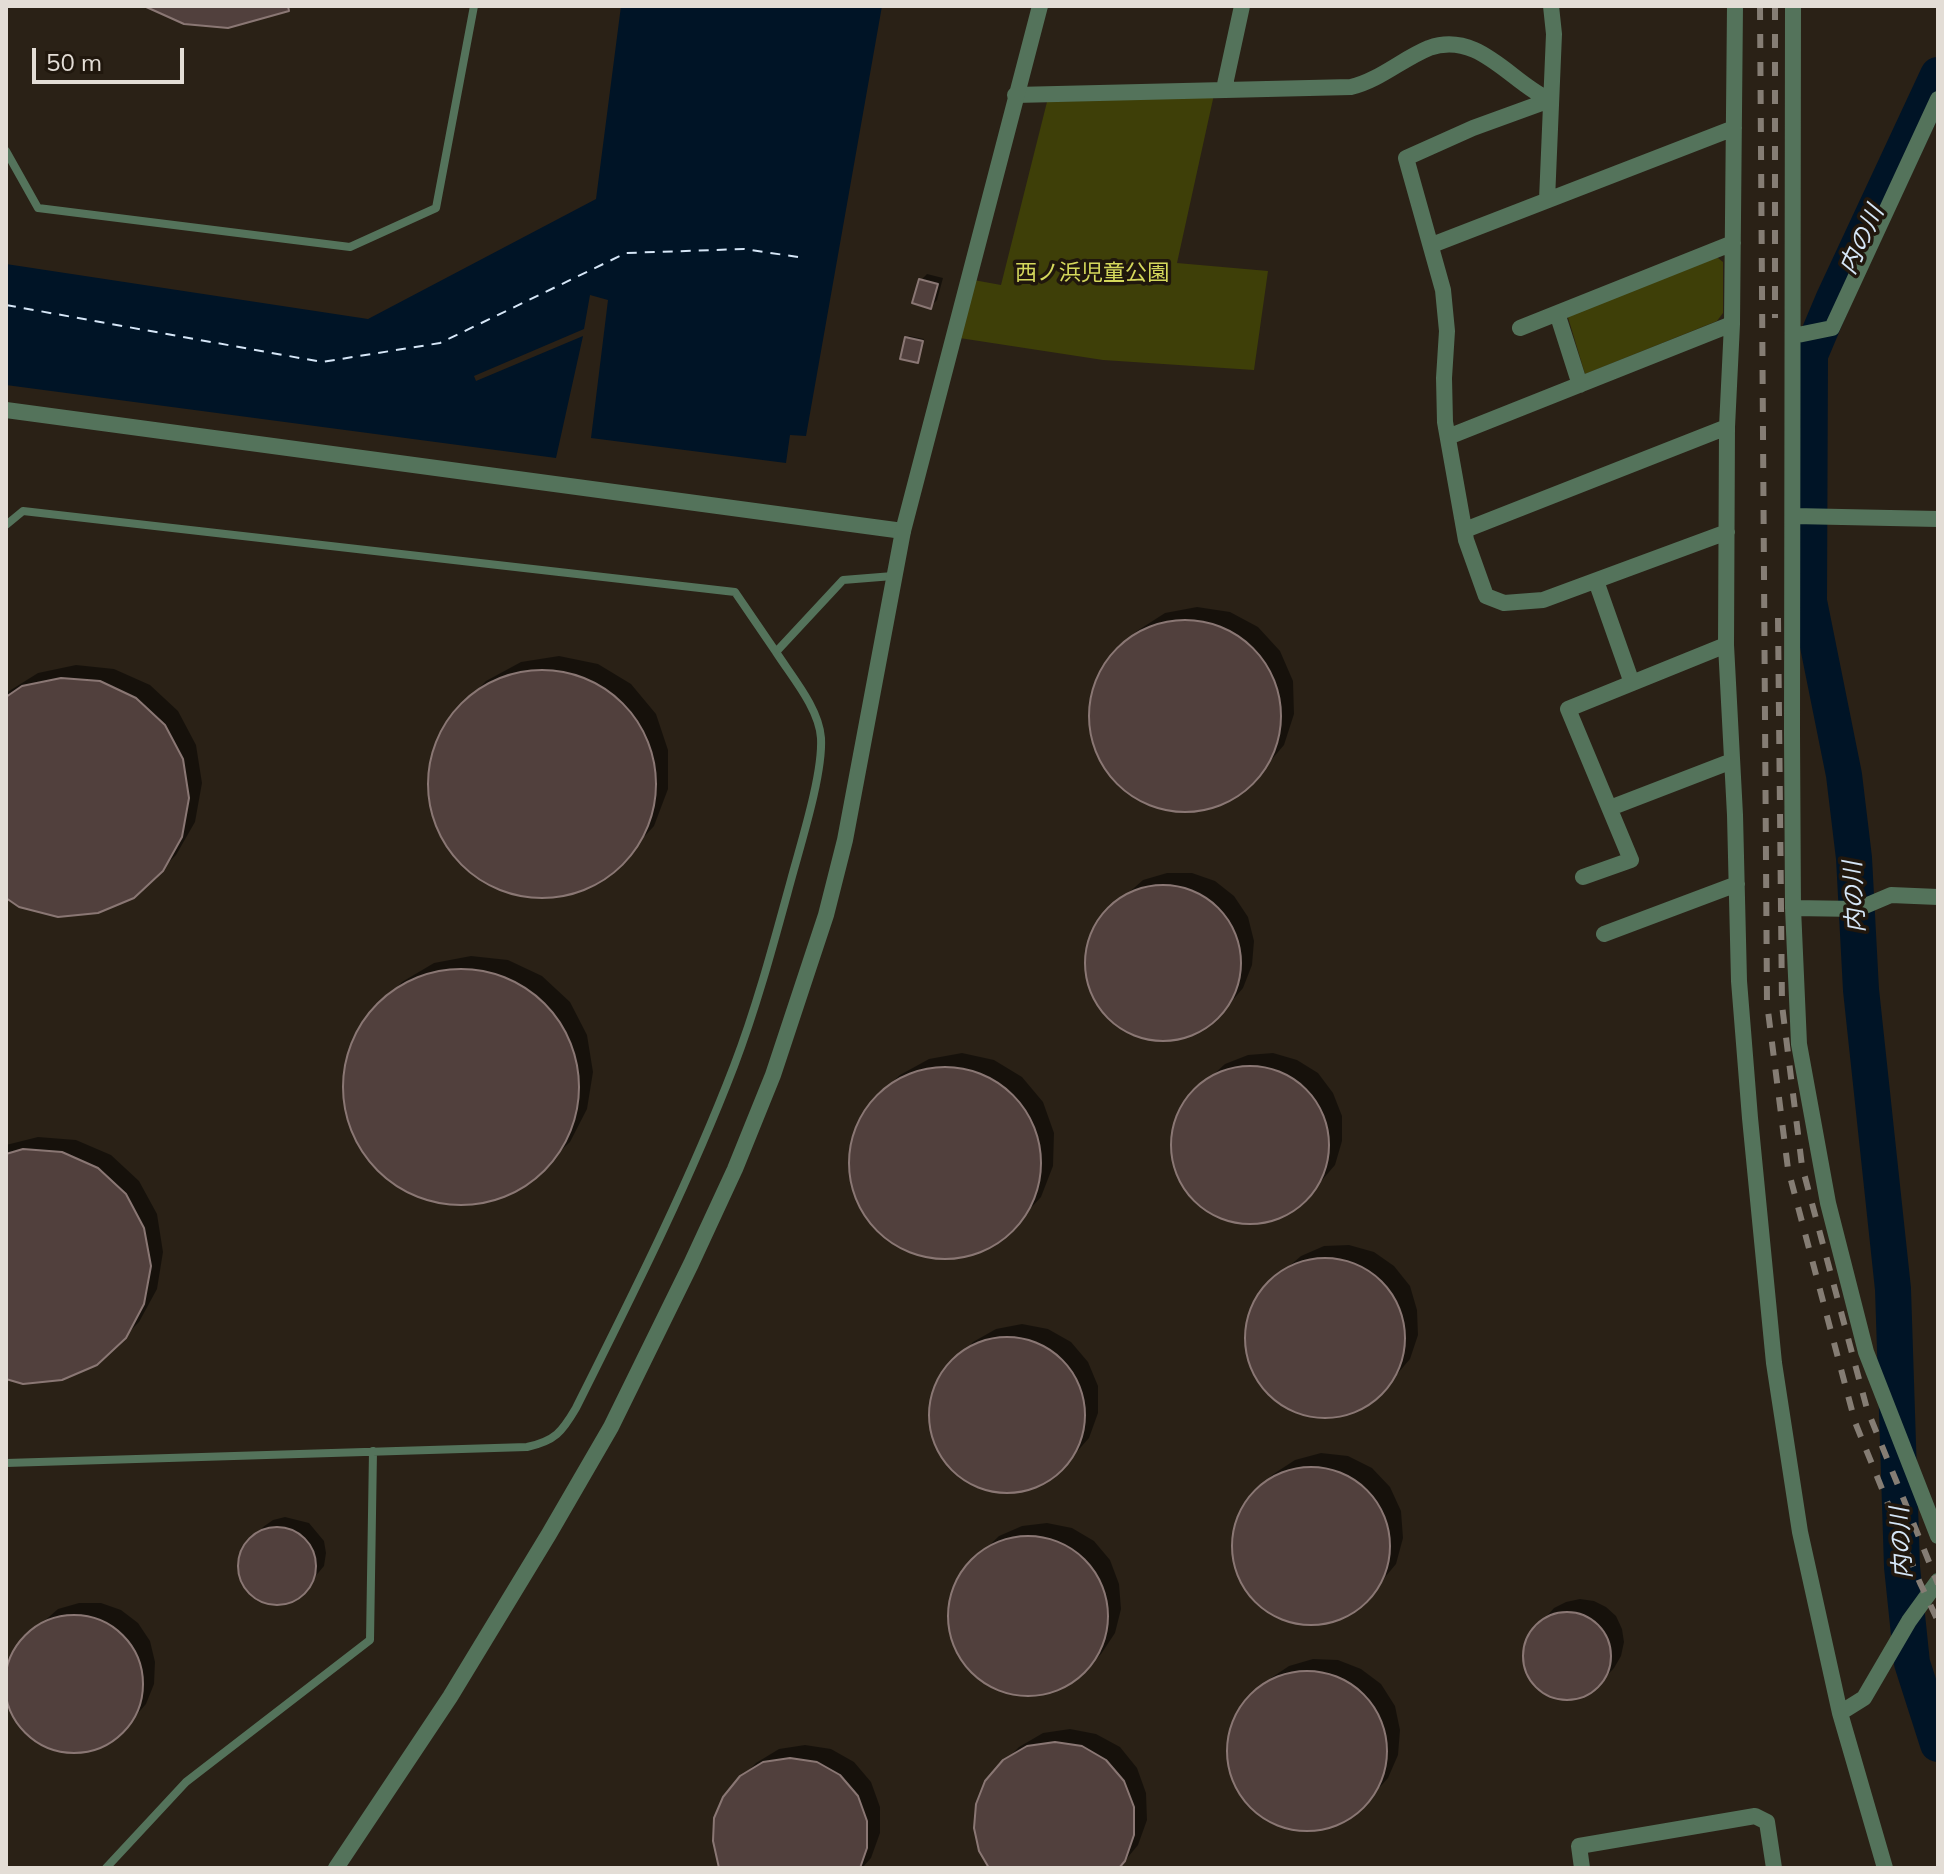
<!DOCTYPE html>
<html>
<head>
<meta charset="utf-8">
<style>
  body { margin:0 }
  #map { position:relative; width:1944px; height:1874px; overflow:hidden; background:#2a2116; font-family:Mulish,sans-serif }
  canvas { display:block }
  .frame { position:absolute; inset:0; border:8px solid #e3ddd6; pointer-events:none }
  .scale { position:absolute; left:32px; top:48px; width:152px; height:36px; box-sizing:border-box; border:4px solid #e3ddd6; border-top:0; padding-left:10px; font-size:24px; line-height:28px; white-space:nowrap; color:#e3ddd6; -webkit-text-stroke:6px #20170d; paint-order:stroke }
</style>
</head>
<body>
<div id="map">
<canvas width="1944" height="1874"></canvas>
<div class="frame"></div>
<div class="scale">50 m</div>
</div>
<script>
const context = document.querySelector('canvas').getContext('2d');
context.lineJoin = 'round';
function fillPath(path, color) { context.fillStyle = color; context.fill(path, 'evenodd'); }
function trace(path, color, width, dash) { context.strokeStyle = color; context.lineWidth = width; context.lineCap = dash ? 'butt' : 'round'; context.setLineDash(dash || []); context.stroke(path); }
function write(font, color, halo, rows, align = 'center') {
  context.font = font + ' Mulish,"Noto Sans JP",sans-serif'; context.lineWidth = 7; context.setLineDash([]); context.textBaseline = 'middle'; context.strokeStyle = halo; context.fillStyle = color; for (const [text, x, y, turn = 0] of rows) {
    context.save(); context.translate(x, y); context.rotate((+turn || 0) * Math.PI / 180); context.textAlign = isNaN(turn) ? turn : align; if (halo) context.strokeText(text, 0, 0); context.fillText(text, 0, 0); context.restore();
  }
}
fillPath(new Path2D(`
  M1215,90l-38,173 91,8 -14,99 -151,-10 -150,-23 15,-58 33,6 48,-191z
  M1713,254l10,8v51l-6,8 -132,53 -18,-60z`), '#3e3f08');
fillPath(new Path2D(`
  M621,6h261l-76,430 -16,-1 -4,28 -195,-25 17,-138 -18,-5 -6,34 -110,47 2,5 107,-45 -27,122 -550,-73v-121l362,55 228,-120z`), '#001426');
fillPath(new Path2D(`
  M927,274l16,4 -6,22 -7,7 -9,-27z
  M909,336l15,3 -7,22 -10,-23z
  M1197,607l33,5 28,15 22,24 13,30 1,33 -10,31 -35,41 -28,17 -32,8 -28,-3 -26,-11 -22,-19 -15,-24 -8,-28 2,-28 9,-27 36,-40 28,-18z
  M559,656l39,8 33,20 25,30 12,36v39l-14,37 -40,44 -34,19 -38,7 -34,-5 -31,-15 -25,-23 -16,-30 -7,-33 3,-34 14,-32 26,-29 14,-14 35,-19z
  M76,665l38,4 36,16 28,26 18,34 6,38 -7,39 -19,33 -15,15 -155,26v-203l32,-20z
  M1167,873h25l23,8 19,15 14,21 6,24 -2,24 -9,23 -16,19 -14,14 -22,13 -24,5 -26,-3 -23,-12 -18,-19 -11,-24 -1,-26 7,-25 14,-20 34,-30z
  M471,956l37,4 34,16 28,26 17,33 6,37 -6,37 -17,33 -15,14 -27,27 -34,16 -38,4 -39,-8 -34,-22 -25,-32 -13,-38 2,-40 15,-38 40,-43 32,-19z
  M962,1053l32,7 28,17 21,25 11,31 -1,33 -12,31 -36,39 -29,16 -32,6 -28,-5 -26,-12 -20,-20 -14,-25 -6,-27 3,-29 11,-26 21,-25 15,-14 29,-16z
  M1273,1053l24,7 21,13 15,20 9,23v25l-7,24 -30,35 -20,14 -24,8 -27,-1 -25,-10 -20,-18 -12,-24 -4,-26 5,-26 13,-22 34,-31 23,-9z
  M38,1137l38,3 35,15 28,26 18,33 6,38 -6,37 -18,33 -15,15 -118,40v-232z
  M1349,1245l25,7 20,14 16,20 7,24 1,25 -8,24 -30,35 -21,14 -24,7 -27,-1 -25,-11 -20,-18 -13,-24 -3,-27 6,-26 13,-22 35,-30 23,-10z
  M1022,1324l26,5 23,13 17,20 10,24v27l-9,25 -31,35 -23,13 -26,6 -23,-3 -21,-10 -17,-15 -12,-20 -5,-22 2,-24 8,-21 32,-35 23,-13z
  M1321,1453l27,3 24,12 18,19 11,24 2,27 -7,26 -30,36 -22,15 -26,8 -23,-2 -22,-8 -19,-15 -13,-19 -7,-23 1,-23 7,-22 30,-36 23,-15z
  M285,1517l24,6 15,18 2,12 -2,13 -25,30 -11,6 -12,1 -13,-2 -11,-7 -12,-22v-12l4,-12 19,-21 10,-7z
  M1047,1523l25,5 22,13 16,19 9,24 2,25 -6,24 -14,21 -15,15 -20,16 -24,8 -25,1 -26,-8 -22,-17 -14,-23 -6,-27 4,-27 13,-24 33,-32 23,-10z
  M1580,1599l14,2 12,6 10,9 6,13 2,13 -3,14 -7,12 -14,15 -11,9 -13,5 -13,1 -14,-3 -12,-9 -9,-11 -4,-14 1,-14 6,-13 23,-26 12,-6z
  M79,1603h22l20,7 17,13 12,18 5,21 -1,22 -8,20 -14,16 -15,15 -18,11 -21,5 -24,-3 -20,-10 -16,-17 -10,-21 -1,-24 6,-22 13,-17 32,-28z
  M1313,1659l25,1 23,9 20,15 14,22 5,24 -2,25 -10,23 -17,19 -14,15 -22,12 -25,5 -27,-4 -24,-12 -18,-20 -10,-25 -1,-27 8,-26 30,-35 21,-14z
  M1070,1729l26,5 24,13 17,21 9,25 1,27 -9,25 -19,23h-128l14,-107 14,-14 24,-14z
  M805,1745l26,4 23,13 17,20 9,25v26l-9,25 -9,10h-139l19,-91 14,-14 23,-14z`), '#0007');
trace(new Path2D(`
  M1938,75l-104,223 -24,57 -1,246 35,174 10,83 7,132 32,299 9,278 10,96 26,81`), '#001426', 36);
trace(new Path2D(`
  M6,305l316,57 118,-19 186,-90 118,-4 54,8`), '#d5e6f7', 2, [10, 8]);
const building = new Path2D(`
  M144,6h144l1,5 -61,17 -44,-4z
  M919,279l19,5 -7,25 -19,-6z
  M905,337l18,4 -5,22 -18,-4z
  M1089 716a96 96 0 1 1 192 0a96 96 0 1 1-192 0Z
  M428 784a114 114 0 1 1 228 0a114 114 0 1 1-228 0Z
  M61,678l39,3 36,17 29,27 18,34 6,39 -7,39 -19,34 -29,27 -36,15 -40,4 -39,-10 -13,-9v-201l16,-11z
  M1085 963a78 78 0 1 1 156 0a78 78 0 1 1-156 0Z
  M343 1087a118 118 0 1 1 236 0a118 118 0 1 1-236 0Z
  M1171 1145a79 79 0 1 1 158 0a79 79 0 1 1-158 0Z
  M849 1163a96 96 0 1 1 192 0a96 96 0 1 1-192 0Z
  M23,1149l39,3 36,16 28,26 18,34 7,38 -7,38 -18,34 -29,27 -35,15 -39,4 -17,-5v-225z
  M1245 1338a80 80 0 1 1 160 0a80 80 0 1 1-160 0Z
  M929 1415a78 78 0 1 1 156 0a78 78 0 1 1-156 0Z
  M1232 1546a79 79 0 1 1 158 0a79 79 0 1 1-158 0Z
  M238 1566a39 39 0 1 1 78 0a39 39 0 1 1-78 0Z
  M948 1616a80 80 0 1 1 160 0a80 80 0 1 1-160 0Z
  M1523 1656a44 44 0 1 1 88 0a44 44 0 1 1-88 0Z
  M5 1684a69 69 0 1 1 138 0a69 69 0 1 1-138 0Z
  M1227 1751a80 80 0 1 1 160 0a80 80 0 1 1-160 0Z
  M1055,1742l27,4 24,14 18,21 10,26v28l-9,26 -6,7h-130l-10,-17 -5,-23 2,-24 9,-23 18,-21 24,-14z
  M790,1758l27,4 23,13 18,21 9,25v27l-7,20h-141l-6,-27 1,-23 9,-21 17,-21 23,-14z`);
fillPath(building, '#51403d');
trace(building, '#8a7774', 2);
trace(new Path2D(`
  M6,151l32,57 312,39 86,-39 38,-202
  M6,525l17,-14 712,81 41,60 67,-72 50,-4
  M6,1463l521,-16c28,-6 35,-15 49,-39 56,-112 113,-225 158,-342 23,-60 40,-124 57,-186 10,-37 32,-106 30,-142 -2,-30 -29,-61 -45,-86
  M106,1868l80,-86 184,-142 3,-189`), '#54735b', 8);
trace(new Path2D(`
  M1735,6l-3,318 -5,103 -1,218 9,170 4,166 11,137 24,245 26,169 40,181 45,155
  M1793,6l-1,728 1,174 6,136 29,159 38,149 72,184
  M1224,89l18,-83
  M1015,95l336,-8c29,-7 51,-28 78,-39 50,-18 82,35 121,52
  M1550,100l-77,28 -67,30 37,132 4,41 -3,47 1,44 21,118 20,56 18,7 39,-3 184,-68
  M1547,200l7,-166 -3,-28
  M1432,245l302,-117
  M1557,313l23,72
  M1520,328l213,-85
  M1793,336l39,-8 106,-229
  M6,410l897,121
  M1448,437l284,-113
  M1794,516l144,3
  M1465,530l262,-103
  M1596,581l36,102
  M1610,808l122,-47
  M1583,877l48,-17 -63,-151 158,-64
  M1793,908l65,1 33,-14 47,2
  M1604,934l133,-50
  M1840,1713l24,-15 45,-77 29,-40
  M1582,1868l-3,-22 176,-30 12,6 7,46`), '#54735b', 16);
trace(new Path2D(`
  M336,1868l114,-171 99,-163 62,-107 80,-163 44,-95 38,-94 53,-160 19,-75 58,-309 137,-525`), '#54735b', 16);
trace(new Path2D(`
  M1760,6l7,997 21,166 67,253 65,161 18,38
  M1775,6v312
  M1778,618l4,387 20,161 65,243 71,175`), '#857d74', 6, [14, 14]);
write('22px', '#d5d85c', '#20170d', [
  ["西ノ浜児童公園",1092,273]
]);
write('italic 24px', '#d5e6f7', '#20170d', [
  ["内の川",1862,240,-65],
  ["内の川",1855,897,-93],
  ["内の川",1902,1543,-93]
]);
</script>
</body>
</html>
